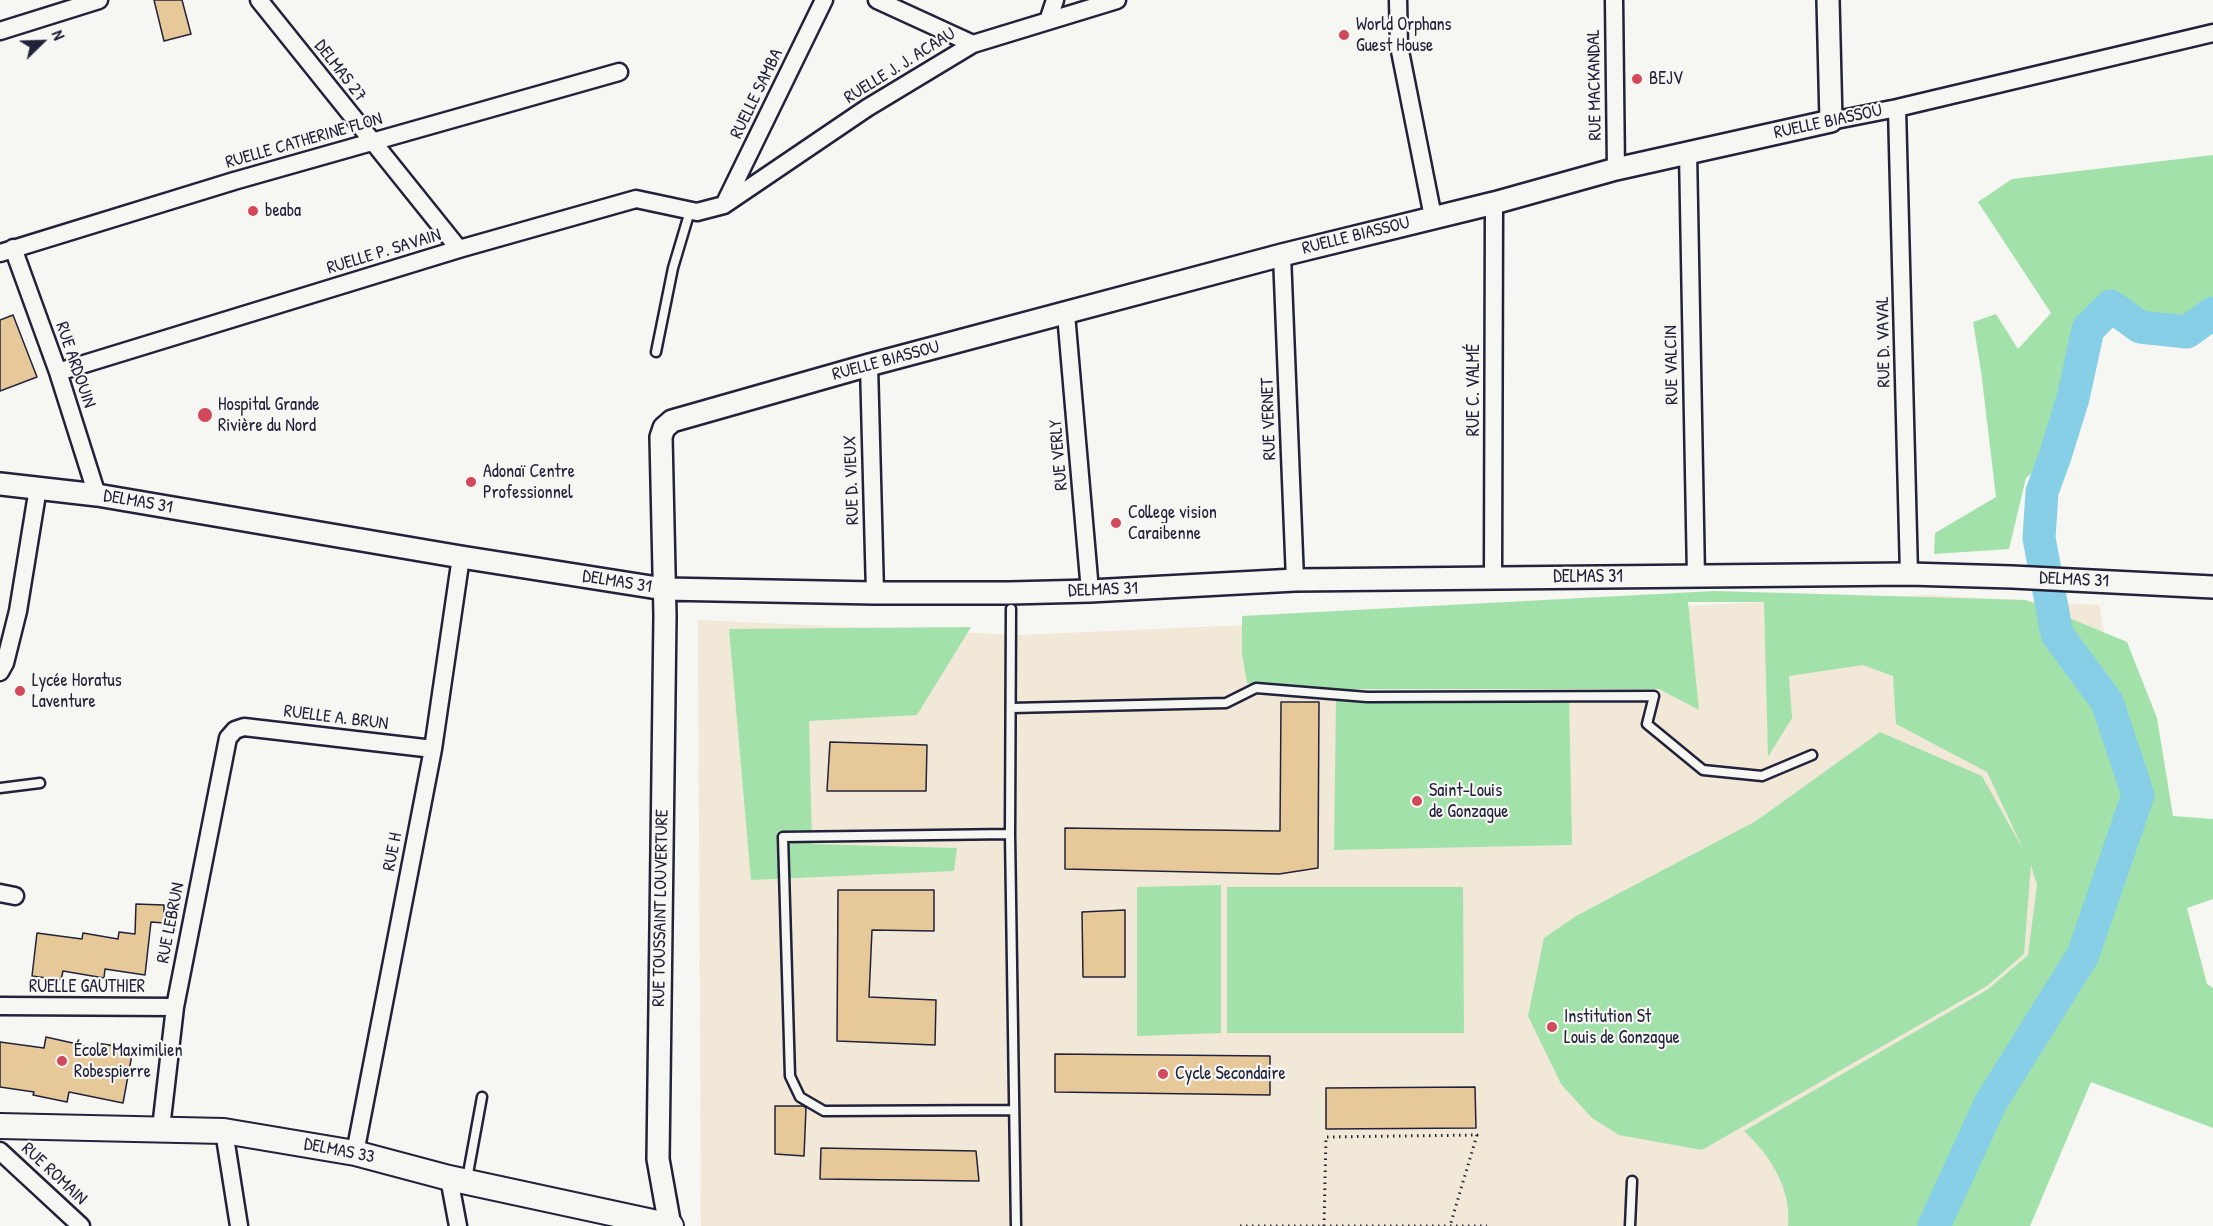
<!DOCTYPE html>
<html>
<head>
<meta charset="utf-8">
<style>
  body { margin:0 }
  #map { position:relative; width:2213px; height:1226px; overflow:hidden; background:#f6f6f2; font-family:"Patrick Hand",sans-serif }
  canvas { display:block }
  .north { position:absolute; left:12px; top:12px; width:60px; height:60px; -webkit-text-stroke:4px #f6f6f2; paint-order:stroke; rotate:67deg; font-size:16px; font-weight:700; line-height:24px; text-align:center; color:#22223b }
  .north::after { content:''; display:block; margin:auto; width:21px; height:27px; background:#22223b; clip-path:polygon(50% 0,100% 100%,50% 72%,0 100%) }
</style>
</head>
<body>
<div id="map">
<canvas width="2213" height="1226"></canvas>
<div class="north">N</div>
</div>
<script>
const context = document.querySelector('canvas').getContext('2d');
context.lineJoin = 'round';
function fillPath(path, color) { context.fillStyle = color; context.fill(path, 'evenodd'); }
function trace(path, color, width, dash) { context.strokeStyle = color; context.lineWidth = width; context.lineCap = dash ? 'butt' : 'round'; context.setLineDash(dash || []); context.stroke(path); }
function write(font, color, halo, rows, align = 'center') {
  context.font = font + ' "Patrick Hand",sans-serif'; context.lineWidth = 4.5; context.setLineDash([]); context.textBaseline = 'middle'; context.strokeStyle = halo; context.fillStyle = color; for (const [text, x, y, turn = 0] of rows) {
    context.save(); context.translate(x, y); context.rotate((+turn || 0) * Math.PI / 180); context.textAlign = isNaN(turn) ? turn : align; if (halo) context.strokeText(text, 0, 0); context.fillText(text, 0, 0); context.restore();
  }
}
fillPath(new Path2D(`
  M1930,595l169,10 67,363 -90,91 -55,167h-1320l-3,-606 321,15z`), '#f1e8d7');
fillPath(new Path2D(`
  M2213,155v174l-70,-6 -33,-26 -28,23 -12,79 -20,58 -24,21 -17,71 -75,5 1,-21 61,-36 -15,-126 -8,-49 23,-8 22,35 33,-36 -73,-111 34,-23z
  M1714,591l312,9 101,42 30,76 16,98 40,3v80l-26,9 20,76 6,4v140l-122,-46 -61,144h-242c4,-37 -18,-71 -44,-95l243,-141 41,-35 9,-70 -6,-20 -7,89 -37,32 -285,164 -83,-15 -27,-17 -31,-34 -33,-68 16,-78 32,-22 180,-95 124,-89 102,44 42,75 -37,-79 -91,-48 -3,-48 -30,-11 -74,11 3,42 -24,39 -4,-155h-76l11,108 -40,-21h-295l-75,4 -42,-10 -5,-29v-38z
  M971,627l-54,88 -108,6 3,123 145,4 -3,23 -203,9 -22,-251z
  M1569,696l3,149 -238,5 2,-150z
  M1221,885v148l-84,3v-149z
  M1227,887h236l1,146h-237z`), '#a2e2aa');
trace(new Path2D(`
  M1934,1226l57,-124 92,-147 55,-160 -31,-93 -50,-68 -18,-96 3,-46 13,-36 18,-58 15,-69 23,-23 29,21 47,5 26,-19`), '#86cfe7', 33);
const building = new Path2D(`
  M154,0h28l9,34 -27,7z
  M13,315l24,62 -37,14v-71z
  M1281,702h38l-1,166 -39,6 -214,-5v-41l215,3z
  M830,742l97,3 -1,46h-99z
  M838,890h96v41l-62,-1 -3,67 67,3 -1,45 -98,-4z
  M136,904l28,1v18l-13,-1 -6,53 -40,-6 -1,9 -41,-7 -2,9 -29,-4 5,-43 45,6 1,-6 35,6 1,-7 16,2z
  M1125,910v67h-42l-1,-65z
  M46,1037l49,11 2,-5 36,6 -10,54 -54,-11 -2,10 -34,-7 1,-3 -34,-5v-45l44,6z
  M1055,1054l215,2v39l-215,-3z
  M1475,1087l1,41 -150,1v-41z
  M775,1106h28l3,2 -2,48 -29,-2z
  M821,1148l155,3 3,30 -159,-2z`);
fillPath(building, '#e6c899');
trace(building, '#22223b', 1.5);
const service = new Path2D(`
  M656,352l17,-84 17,-57
  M1011,609l-1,225 6,392
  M1011,708l215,-5 30,-15 111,9 287,-1 -7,28 56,46 59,6 50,-21
  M0,788l40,-5
  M1010,834l-227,3 7,239 10,21 24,14 190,-1
  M467,1179l15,-82
  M1630,1226l2,-45`);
const minor = new Path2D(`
  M259,0l200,249
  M877,0l96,44
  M1398,0l1,46 34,171
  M1614,0l2,169
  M1048,21l7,-21
  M0,31l99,-31
  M1897,108l12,466
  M1831,121l66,-13 316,-75
  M1688,152l8,425
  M724,205l100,-205
  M13,248l45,124 39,123
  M0,253l234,-72 385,-109
  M1282,255l13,325
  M1066,314l24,277
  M869,365l6,228
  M58,372l401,-123 177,-50 61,13 27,-7 143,-97 106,-64 144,-44
  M1493,577l1,-374
  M0,672l5,-9 13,-52 20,-123
  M0,893l15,3
  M0,1006l175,1
  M161,1128l14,-121 53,-269 7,-8 9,-3 189,22
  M224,1131l15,95
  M0,1151l81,75
  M355,1153l78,-404 28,-192
  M449,1178l9,48`);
const tertiary = new Path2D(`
  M0,484l97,11 364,62 203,32 211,4h135l80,-2 205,-11 614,-6 103,3 201,10
  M670,1226l-12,-67 7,-543 -4,-179 3,-9 8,-7 197,-56 413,-110 212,-52 122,-34 215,-48 -3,-121`);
const secondary = new Path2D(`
  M0,1126l224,5 131,22 94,25 222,48`);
trace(service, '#22223b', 13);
trace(minor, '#22223b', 21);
trace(tertiary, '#22223b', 26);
trace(secondary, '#22223b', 28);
trace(new Path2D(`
  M1240,1226h247
  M1324,1226l2,-89 151,-2 -27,91`), '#22223b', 3, [1.5, 4.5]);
trace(service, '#f6f6f2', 8);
trace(minor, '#f6f6f2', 16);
trace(tertiary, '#f6f6f2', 21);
trace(secondary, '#f6f6f2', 24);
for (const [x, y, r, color] of [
  [1344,35,6,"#d1495b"],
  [1637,79,6,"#d1495b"],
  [253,211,6,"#d1495b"],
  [205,415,8,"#d1495b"],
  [471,482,6,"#d1495b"],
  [1116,523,6,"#d1495b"],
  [20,691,6,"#d1495b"],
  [1417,801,6,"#d1495b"],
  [1552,1027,6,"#d1495b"],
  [62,1061,6,"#d1495b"],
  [1163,1074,6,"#d1495b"]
]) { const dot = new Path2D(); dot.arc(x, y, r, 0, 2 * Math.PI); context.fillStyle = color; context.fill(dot); trace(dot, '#f6f6f2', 2); }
write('18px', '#22223b', '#f6f6f2', [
  ["World Orphans",1356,25],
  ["Guest House",1356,46],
  ["BEJV",1649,79],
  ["beaba",265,211],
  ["Hospital Grande",218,405],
  ["Rivière du Nord",218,426],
  ["Adonaï Centre",483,472],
  ["Professionnel",483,493],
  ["College vision",1128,513],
  ["Caraibenne",1128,534],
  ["Lycée Horatus",32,681],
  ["Laventure",32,702],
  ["Saint-Louis",1429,791],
  ["de Gonzague",1429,812],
  ["Institution St",1564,1017],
  ["Louis de Gonzague",1564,1038],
  ["École Maximilien",74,1051],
  ["Robespierre",74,1072],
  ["Cycle Secondaire",1175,1074]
], 'left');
write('18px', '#22223b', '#f6f6f2', [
  ["RUELLE J. J. ACAAU",900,66,-32],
  ["DELMAS 27",340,71,52],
  ["RUE MACKANDAL",1595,85,-91],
  ["RUELLE SAMBA",757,94,-64],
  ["RUELLE BIASSOU",1828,122,-12],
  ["RUELLE CATHERINE FLON",304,141,-16],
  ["RUELLE BIASSOU",1356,236,-14],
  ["RUELLE P. SAVAIN",384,252,-17],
  ["RUE D. VAVAL",1884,342,-91],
  ["RUELLE BIASSOU",886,361,-15],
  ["RUE ARDOUIN",75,365,71],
  ["RUE VALCIN",1672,365,-91],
  ["RUE C. VALMÉ",1474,390,-90],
  ["RUE VERNET",1269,419,-92],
  ["RUE VERLY",1059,455,-95],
  ["RUE D. VIEUX",852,480,-92],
  ["DELMAS 31",138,502,10],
  ["DELMAS 31",1588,577],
  ["DELMAS 31",2074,580,3],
  ["DELMAS 31",617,582,9],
  ["DELMAS 31",1103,590,-2],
  ["RUELLE A. BRUN",336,718,7],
  ["RUE H",393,852,-79],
  ["RUE TOUSSAINT LOUVERTURE",661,908,-89],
  ["RUE LEBRUN",171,923,-79],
  ["RUELLE GAUTHIER",87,987],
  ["DELMAS 33",339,1151,11],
  ["RUE ROMAIN",54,1174,43]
]);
</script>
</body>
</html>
